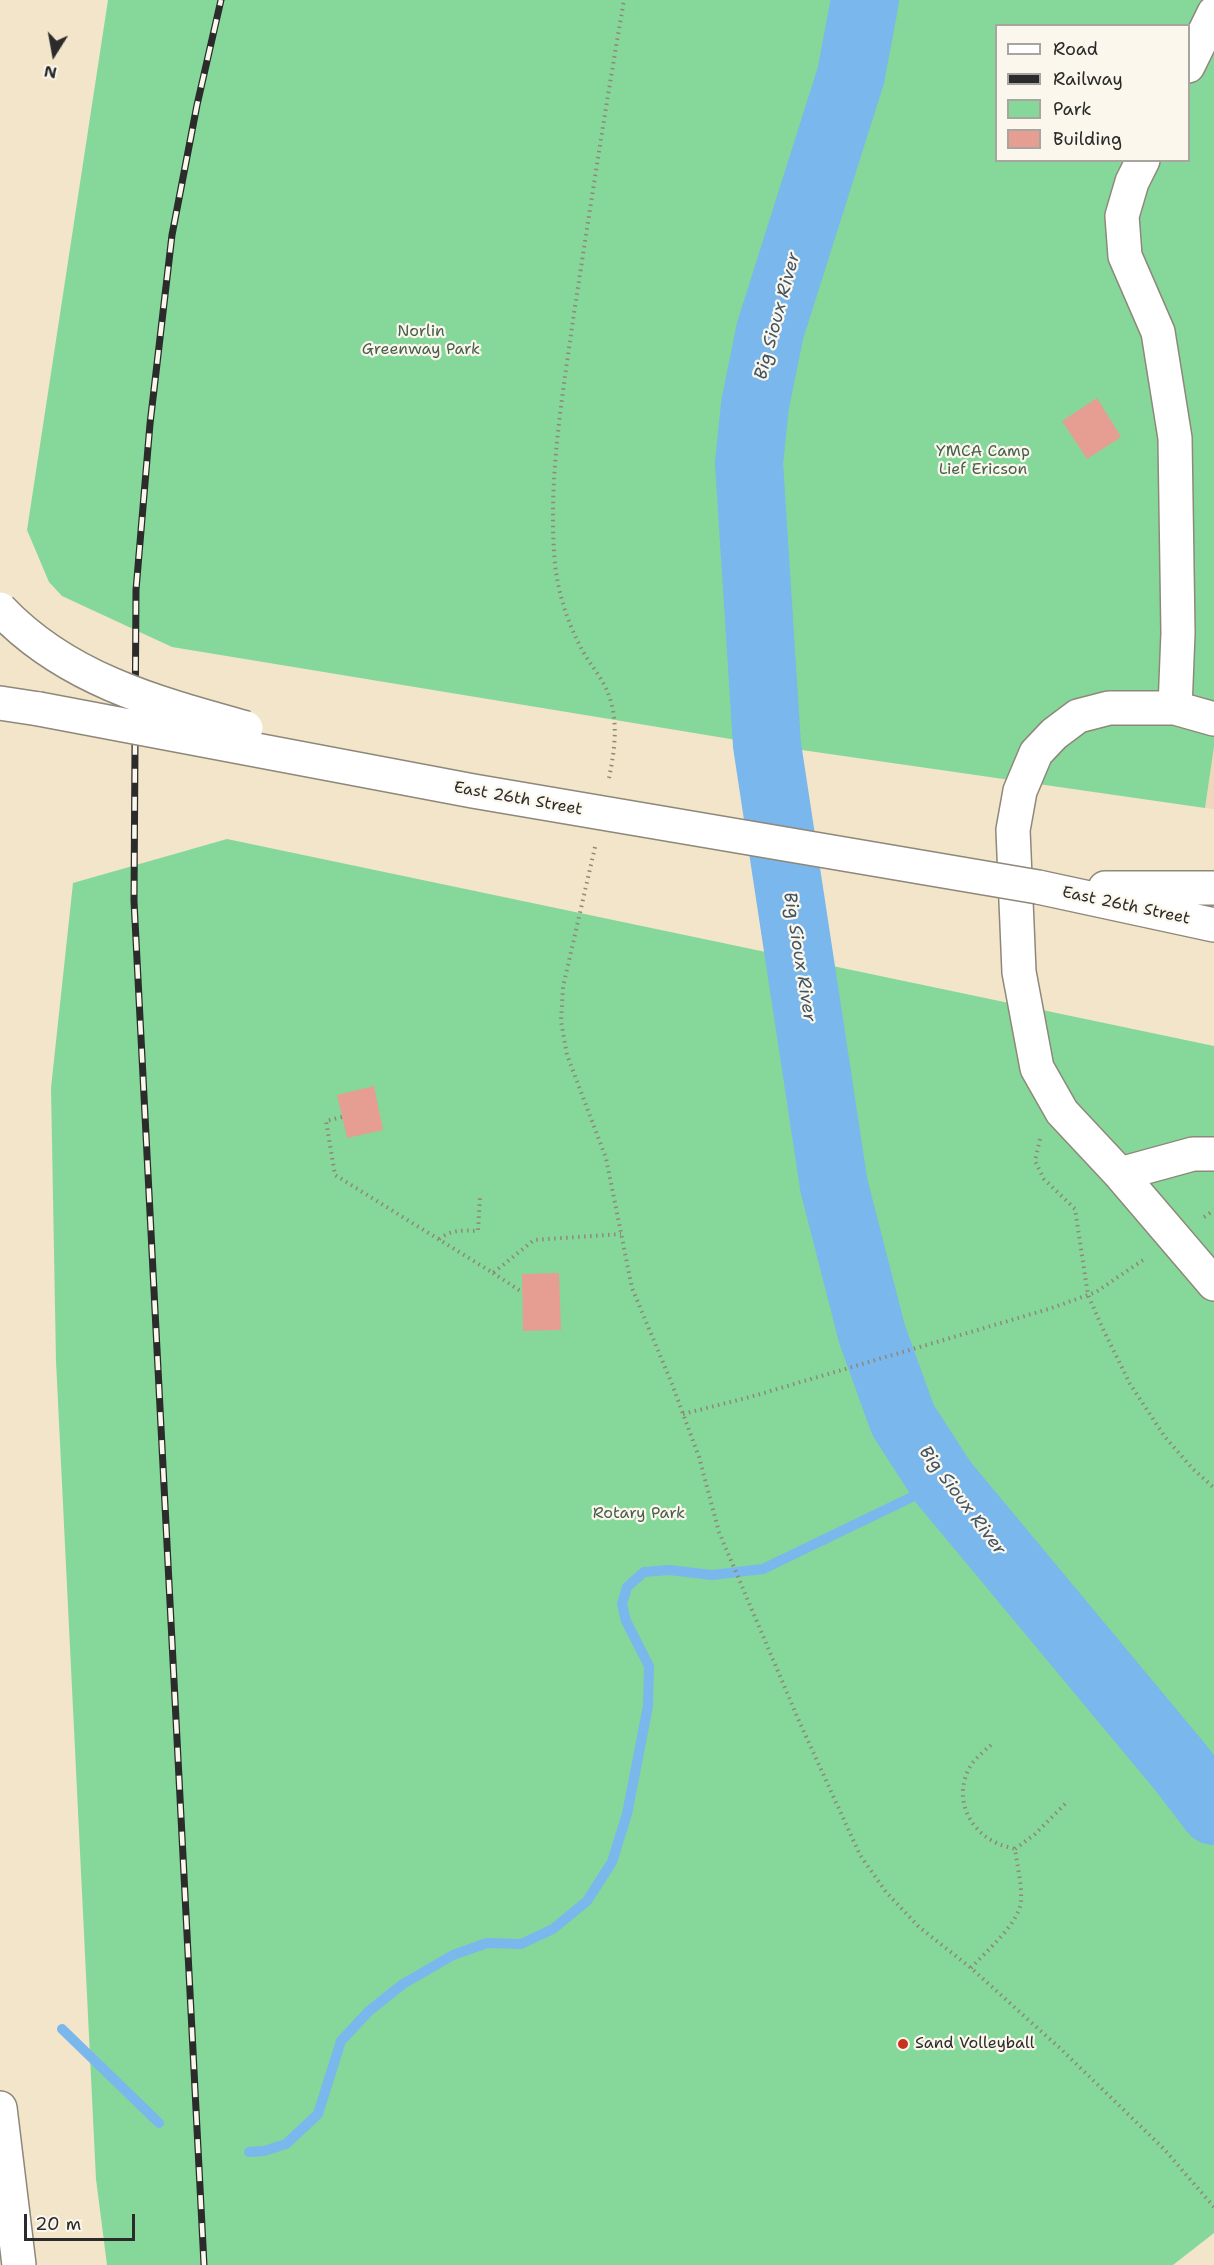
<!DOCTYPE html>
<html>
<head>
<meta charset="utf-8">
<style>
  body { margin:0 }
  #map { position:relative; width:1214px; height:2265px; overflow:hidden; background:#f2e5ca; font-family:"Shantell Sans",sans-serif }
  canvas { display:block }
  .legend { position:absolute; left:995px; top:24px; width:195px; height:138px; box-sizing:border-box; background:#fbf7ec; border:2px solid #a8a59f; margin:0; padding:8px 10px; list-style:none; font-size:18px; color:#2b2b2b }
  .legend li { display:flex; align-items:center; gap:12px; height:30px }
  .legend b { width:30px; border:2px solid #a8a59f }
  .north { position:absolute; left:24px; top:24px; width:60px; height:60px; -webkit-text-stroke:4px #fbf7ec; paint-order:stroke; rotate:191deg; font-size:16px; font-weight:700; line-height:24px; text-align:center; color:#2b2b2b }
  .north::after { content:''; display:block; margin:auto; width:21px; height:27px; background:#2b2b2b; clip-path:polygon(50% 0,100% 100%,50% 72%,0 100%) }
  .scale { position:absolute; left:24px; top:2214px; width:111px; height:27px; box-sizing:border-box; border:3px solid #2b2b2b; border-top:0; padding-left:8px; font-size:18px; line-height:21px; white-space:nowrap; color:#2b2b2b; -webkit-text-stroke:4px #fbf7ec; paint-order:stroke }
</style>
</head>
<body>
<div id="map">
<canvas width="1214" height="2265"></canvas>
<ul class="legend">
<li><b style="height:8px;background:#fff"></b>Road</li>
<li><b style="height:8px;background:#2b2b2b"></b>Railway</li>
<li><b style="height:16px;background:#85d89a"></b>Park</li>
<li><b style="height:16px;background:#e69e92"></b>Building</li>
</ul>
<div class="north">N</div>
<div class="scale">20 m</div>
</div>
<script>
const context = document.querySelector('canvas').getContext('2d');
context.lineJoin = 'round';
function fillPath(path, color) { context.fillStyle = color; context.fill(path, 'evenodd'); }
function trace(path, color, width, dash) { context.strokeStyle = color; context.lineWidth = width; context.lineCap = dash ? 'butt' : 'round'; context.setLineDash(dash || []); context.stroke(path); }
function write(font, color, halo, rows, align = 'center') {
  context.font = font + ' "Shantell Sans",sans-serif'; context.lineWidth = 4.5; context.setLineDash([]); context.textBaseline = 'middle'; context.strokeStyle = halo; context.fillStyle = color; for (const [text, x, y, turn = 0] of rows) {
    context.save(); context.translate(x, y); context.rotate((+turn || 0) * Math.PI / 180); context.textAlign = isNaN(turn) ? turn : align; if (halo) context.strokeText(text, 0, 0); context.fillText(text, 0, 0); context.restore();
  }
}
fillPath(new Path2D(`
  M1214,747v62l-9,-1z`), '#f0d6bc');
fillPath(new Path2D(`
  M108,0h1106v747l-9,61 -438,-63 -595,-98 -110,-51 -13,-14 -22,-52zM996,26h192v134h-192z
  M227,839l987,207v1187l-41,32h-1066l-11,-86 -40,-818 -5,-273 22,-205z`), '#85d89a');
trace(new Path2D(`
  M62,2029l97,94
  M249,2152l15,-1 22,-7 32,-30 23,-73 28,-30 34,-27 50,-29 34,-12 34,1 32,-15 34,-28 25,-39 15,-48 21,-108 1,-40 -23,-45 -4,-17 5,-17 17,-15 25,-2 43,5 51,-6 180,-87`), '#79b7ec', 10);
trace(new Path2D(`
  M865,0l-14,75 -81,256 -15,74 -6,58 18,282 67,441 38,148 31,86 40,62 238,286 33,43`), '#79b7ec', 68);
fillPath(new Path2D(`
  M1097,398l24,39 -34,22 -25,-38z
  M374,1086l9,44 -36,8 -10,-43z
  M559,1273l2,57 -38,1 -1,-57z`), '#e69e92');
const minor = new Path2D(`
  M1188,66l26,-53
  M1143,160l-11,22 -10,34 3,40 33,76 17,106 3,195 -3,75h-66l-31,8 -24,18 -18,19 -16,38 -7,39 6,142 18,96 25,44 58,62 94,110
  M1175,708l39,11
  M1120,1174l73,-20h21`);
const major = new Path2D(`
  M0,703l39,6
  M1038,887l176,38
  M1105,888h109
  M0,2108l19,157`);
trace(minor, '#8e887a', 36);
trace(major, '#8e887a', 36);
trace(new Path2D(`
  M609,778c5,-24 9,-51 2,-76 -5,-19 -16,-31 -26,-47 -18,-31 -29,-67 -31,-103 -5,-80 9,-160 20,-239 16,-104 32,-209 50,-313
  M595,847l-32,140 -2,34 6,34 39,103 26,130 40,96 27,73 20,75 80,189 61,134 26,37 33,35 52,41 93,84 100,97 50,58
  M342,1117l-16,4 9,54 158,98 41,-33 87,-6
  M1040,1139l-5,22 9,18 31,30 13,86 14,32 28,57 35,53 27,31 22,20
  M1204,1217l10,-7
  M439,1239c12,-9 23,-9 39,-8l2,-34
  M493,1273l29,19
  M683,1414l67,-17 302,-89 44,-16 50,-34
  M991,1745c-7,6 -15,13 -20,20 -17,28 -6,61 22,76 6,4 15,6 22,8
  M1015,1849l20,-15 31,-31
  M971,1968c15,-17 48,-44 50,-67 1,-17 -4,-36 -6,-52`), '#8e887a', 4, [1.5, 4.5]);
trace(minor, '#fff', 33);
trace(major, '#fff', 33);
const rail = new Path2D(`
  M204,2265l-70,-1364 2,-311 14,-166 22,-189 25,-130 24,-105`);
trace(rail, '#2b2b2b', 7);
trace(rail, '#fbf7ec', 4.5, [14]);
const majorBridge = new Path2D(`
  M0,609c66,70 156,94 246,119
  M39,709l434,82 565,96`);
trace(majorBridge, '#8e887a', 36, []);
trace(majorBridge, '#fff', 33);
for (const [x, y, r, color] of [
  [903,2044,6,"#c8321e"]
]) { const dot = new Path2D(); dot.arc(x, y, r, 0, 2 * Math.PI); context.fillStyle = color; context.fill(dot); trace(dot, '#fbf7ec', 2); }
write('16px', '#465f4c', '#fbf7ec', [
  ["Norlin",421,332],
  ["Greenway Park",421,350],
  ["YMCA Camp",983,452],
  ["Lief Ericson",983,470],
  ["Rotary Park",639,1514]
]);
write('16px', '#2b2b2b', '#fbf7ec', [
  ["East 26th Street",518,799,10],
  ["East 26th Street",1126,906,12]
]);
write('16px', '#2b2b2b', '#fbf7ec', [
  ["Sand Volleyball",915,2044]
], 'left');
write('italic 18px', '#425565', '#fbf7ec', [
  ["Big Sioux River",778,316,-75],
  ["Big Sioux River",799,957,81],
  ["Big Sioux River",962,1501,53]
]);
</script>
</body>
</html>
